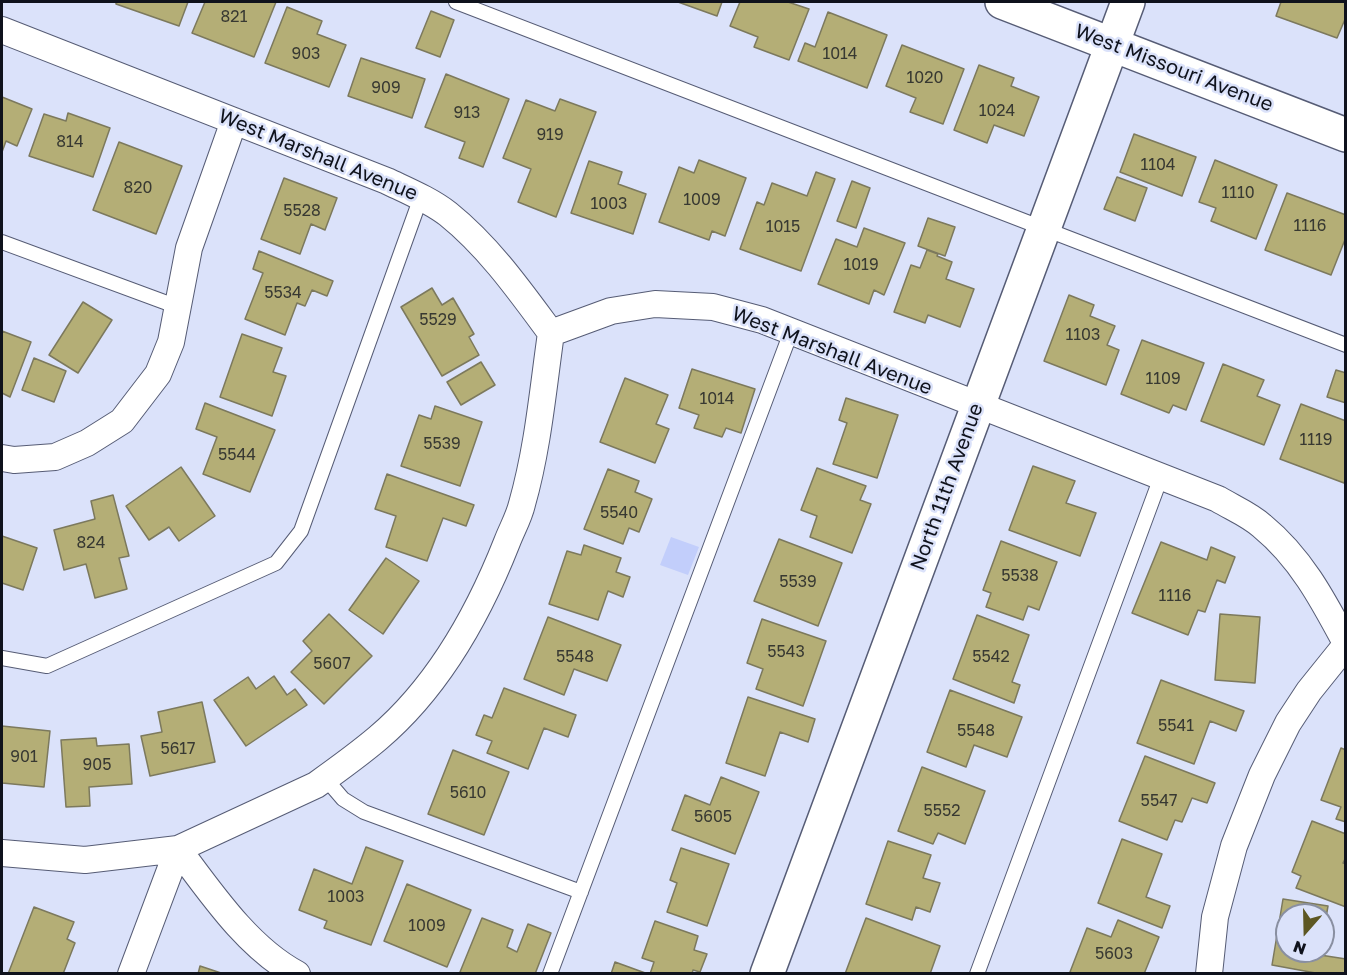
<!DOCTYPE html>
<html>
<head>
<meta charset="utf-8">
<style>
  body { margin:0 }
  #map { position:relative; width:1347px; height:975px; overflow:hidden; background:#dbe2fa; font-family:"Golos Text",sans-serif }
  canvas { display:block }
  .frame { position:absolute; inset:0; border:3px solid #0f121c; pointer-events:none }
  .north { position:absolute; left:1275px; top:903px; width:60px; height:60px; box-sizing:border-box; background:#dbe2fa; border:2px solid #898fa1; border-radius:50%; rotate:200deg; font-size:16px; font-weight:700; line-height:24px; text-align:center; color:#0f121c }
  .north::after { content:''; display:block; margin:auto; width:21px; height:27px; background:#5d5723; clip-path:polygon(50% 0,100% 100%,50% 72%,0 100%) }
</style>
</head>
<body>
<div id="map">
<canvas width="1347" height="975"></canvas>
<div class="frame"></div>
<div class="north">N</div>
</div>
<script>
const context = document.querySelector('canvas').getContext('2d');
context.lineJoin = 'round';
function fillPath(path, color) { context.fillStyle = color; context.fill(path, 'evenodd'); }
function trace(path, color, width, dash) { context.strokeStyle = color; context.lineWidth = width; context.lineCap = dash ? 'butt' : 'round'; context.setLineDash(dash || []); context.stroke(path); }
function write(font, color, halo, rows, align = 'center') {
  context.font = font + ' "Golos Text",sans-serif'; context.lineWidth = 5; context.setLineDash([]); context.textBaseline = 'middle'; context.strokeStyle = halo; context.fillStyle = color; for (const [text, x, y, turn = 0] of rows) {
    context.save(); context.translate(x, y); context.rotate((+turn || 0) * Math.PI / 180); context.textAlign = isNaN(turn) ? turn : align; if (halo) context.strokeText(text, 0, 0); context.fillText(text, 0, 0); context.restore();
  }
}
fillPath(new Path2D(`
  M671,537l28,10 -11,28 -28,-10z`), '#c2cefb');
const building = new Path2D(`
  M116,2h72l-9,24 -63,-22z
  M205,2h71l-22,55 -62,-24z
  M678,2h44l-5,14z
  M740,2h48l21,7 -20,51 -35,-13 4,-10 -28,-11z
  M1281,2h65v15l-9,21 -61,-22z
  M287,7l35,14 -5,13 29,11 -17,42 -64,-24z
  M431,11l23,9 -14,37 -24,-9z
  M828,12l59,23 -20,53 -69,-27 7,-18 10,4z
  M902,45l62,24 -21,55 -33,-12 6,-14 -30,-12z
  M361,58l64,21 -13,39 -64,-22z
  M979,65l35,13 -3,8 28,11 -15,39 -30,-11 -7,18 -33,-13z
  M446,74l63,25 -26,68 -24,-9 6,-16 -40,-15z
  M2,97l30,12 -15,37 -11,-5 -4,11z
  M560,99l36,13 -40,105 -38,-15 13,-33 -28,-11 23,-58 29,11z
  M68,113l42,15 -17,49 -64,-21 15,-42 22,7z
  M1134,134l62,23 -14,39 -62,-24z
  M119,142l63,24 -26,68 -63,-24z
  M699,160l47,18 -21,58 -13,-5 -3,9 -50,-18 20,-55 15,6z
  M1215,160l62,25 -21,54 -45,-18 5,-13 -17,-6z
  M589,161l33,11 -4,12 28,10 -13,40 -62,-21z
  M816,172l19,7 -34,92 -61,-22 17,-47 7,3 8,-22 35,13z
  M1117,177l30,11 -12,33 -31,-12z
  M284,178l53,20 -12,32 -14,-6 -11,30 -39,-15z
  M852,181l18,7 -14,40 -19,-7z
  M1287,193l59,22v22l-15,38 -66,-25z
  M928,218l27,9 -10,29 -27,-10z
  M864,228l41,15 -21,52 -10,-5 -5,14 -51,-20 18,-45 21,8z
  M927,250l11,4 -1,2 15,6 -6,17 28,10 -14,38 -32,-12 -3,8 -31,-11 17,-47 9,3z
  M259,251l74,30 -6,15 -15,-6 -7,16 -8,-3 -12,32 -40,-16 18,-46 -10,-4z
  M432,288l10,17 11,-7 21,36 -5,3 10,18 -37,21 -41,-69z
  M1069,295l25,10 -4,11 25,10 -8,19 12,5 -13,35 -62,-24z
  M83,302l29,18 -34,53 -29,-18z
  M2,331l29,11 -21,55 -8,-4z
  M242,334l40,14 -9,24 13,4 -14,40 -52,-19z
  M1142,340l62,23 -18,47 -13,-5 -4,8 -48,-19z
  M34,358l32,13 -12,31 -32,-12z
  M481,362l14,23 -34,20 -14,-23z
  M1223,364l41,16 -7,16 23,9 -16,40 -63,-24z
  M692,369l63,20 -14,44 -15,-5 -4,9 -28,-9 5,-13 -20,-7z
  M1336,370l10,3v30l-19,-6z
  M625,378l43,17 -12,29 13,5 -14,34 -55,-21z
  M846,398l52,17 -21,63 -44,-14 14,-41 -8,-3z
  M205,403l70,27 -25,62 -47,-18 14,-37 -21,-8z
  M1301,404l45,17v57l-2,5 -64,-24z
  M435,406l47,16 -22,64 -59,-20 18,-51 12,4z
  M1033,466l42,15 -9,22 30,10 -16,43 -71,-26z
  M181,467l34,49 -36,25 -10,-14 -20,13 -23,-34z
  M817,468l49,18 -6,14 11,4 -19,49 -42,-16 7,-21 -16,-6z
  M608,469l31,12 -4,11 17,7 -13,33 -10,-4 -6,16 -39,-15z
  M387,474l87,31 -8,21 -23,-8 -16,43 -41,-14 10,-31 -21,-7z
  M113,495l16,61 -10,2 8,31 -32,9 -9,-34 -22,6 -10,-40 41,-11 -4,-18z
  M2,536l35,12 -14,42 -21,-7z
  M779,539l63,24 -24,63 -64,-25z
  M1001,541l56,21 -18,48 -11,-4 -5,14 -37,-13 5,-14 -8,-3z
  M1161,542l46,18 4,-13 24,10 -10,26 -8,-3 -12,32 -7,-2 -10,25 -56,-22z
  M584,545l37,13 -5,14 14,5 -7,20 -15,-6 -10,29 -49,-16 18,-53 14,4z
  M386,558l33,23 -36,53 -34,-24z
  M329,614l43,42 -48,48 -33,-32 21,-21 -9,-10z
  M1220,614l40,3 -5,66 -40,-3z
  M977,615l52,20 -17,47 8,3 -6,18 -61,-24z
  M548,617l73,28 -14,36 -33,-12 -10,26 -40,-16z
  M762,619l64,22 -23,65 -47,-17 7,-20 -16,-6z
  M274,676l13,19 8,-6 12,16 -61,41 -32,-46 34,-23 8,12z
  M1161,680l83,31 -8,20 -26,-10 -16,43 -57,-21z
  M504,688l72,27 -8,22 -24,-9 -16,41 -41,-16 5,-12 -16,-6 8,-20 8,3z
  M950,690l72,27 -15,40 -33,-12 -8,22 -39,-15z
  M748,697l67,22 -7,23 -28,-10 -15,44 -39,-13z
  M202,702l13,60 -65,14 -9,-40 21,-4 -4,-20z
  M2,726l48,5 -6,56 -42,-4z
  M96,738l1,8 32,-2 3,40 -43,3 1,19 -24,1 -5,-67z
  M1341,748l5,2v72l-10,-3 5,-12 -20,-7z
  M453,750l56,22 -25,63 -56,-21z
  M1145,756l70,27 -8,20 -15,-5 -10,24 -7,-2 -8,20 -48,-19z
  M922,767l63,24 -20,53 -27,-11 -5,11 -35,-13z
  M721,777l38,15 -24,62 -63,-24 13,-35 25,10z
  M1312,821l34,13v23l-3,6 3,1v43l-50,-19 5,-12 -9,-4z
  M1122,839l40,15 -16,43 24,9 -8,22 -64,-25z
  M888,841l43,14 -8,23 17,5 -10,29 -14,-5 -4,13 -46,-16z
  M366,847l37,14 -32,84 -47,-17 3,-7 -28,-11 15,-41 38,15z
  M681,848l48,16 -22,62 -40,-14 10,-29 -7,-3z
  M407,884l64,26 -24,57 -63,-26z
  M1283,899l45,7 -5,29v-20h-36v36h33v4l26,4v15h-25l-49,-9z
  M34,907l40,15 -7,17 8,4 -12,31h-55z
  M482,918l31,12 -6,17 10,5 11,-28 23,9 -16,41h-71l-4,-2z
  M866,918l74,28 -10,28h-85z
  M1118,920l41,17 -15,37h-70l-4,-2 17,-44 24,9z
  M655,921l43,15 -4,14 13,4 -7,18 -7,-2 -1,4h-42l4,-12 -12,-4z
  M615,962l33,12h-37z
  M200,966l24,8h-26z`);
fillPath(building, '#b4ae76');
trace(building, '#7c795d', 1.5);
const service = new Path2D(`
  M456,2l890,343
  M2,242l176,65
  M2,658l45,8 229,-103 25,-32 120,-334
  M325,778l18,21 21,13 217,80
  M550,974l241,-642
  M977,974l184,-497`);
const minor = new Path2D(`
  M2,30l385,151c21,10 43,19 61,33 41,33 72,77 103,119
  M551,333l60,-22 44,-7 58,3 49,13 456,179c15,9 32,16 44,27 39,32 61,74 84,117
  M2,458l12,2 41,-3 32,-14 35,-22 36,-47 13,-32 18,-94 45,-127
  M2,853l83,7 93,-11c33,44 70,99 119,125
  M131,974l47,-125 138,-64c21,-15 42,-30 62,-47 59,-50 101,-125 129,-196 5,-13 12,-25 15,-38 16,-56 21,-115 29,-171
  M1209,974l6,-57 19,-71 28,-71 26,-52 21,-32 37,-46`);
const tertiary = new Path2D(`
  M1002,2l344,133
  M767,974l361,-972`);
trace(service, '#565c75', 16);
trace(minor, '#565c75', 28);
trace(tertiary, '#565c75', 36);
trace(service, '#fff', 14);
trace(minor, '#fff', 26);
trace(tertiary, '#fff', 33);
write('16px', '#383932', null, [
  ["821",234,17],
  ["903",306,54],
  ["1014",840,54],
  ["1020",925,78],
  ["909",386,88],
  ["1024",997,111],
  ["913",467,113],
  ["919",550,135],
  ["814",70,142],
  ["1104",1158,165],
  ["820",138,188],
  ["1110",1238,193],
  ["1009",702,200],
  ["1003",609,204],
  ["5528",302,211],
  ["1116",1310,226],
  ["1015",783,227],
  ["1019",861,265],
  ["5534",283,293],
  ["5529",438,320],
  ["1103",1083,335],
  ["1109",1163,379],
  ["1014",717,399],
  ["1119",1316,440],
  ["5539",442,444],
  ["5544",237,455],
  ["5540",619,513],
  ["824",91,543],
  ["5538",1020,576],
  ["5539",798,582],
  ["1116",1175,596],
  ["5543",786,652],
  ["5548",575,657],
  ["5542",991,657],
  ["5607",332,664],
  ["5541",1176,726],
  ["5548",976,731],
  ["5617",178,749],
  ["901",24,757],
  ["905",97,765],
  ["5610",468,793],
  ["5547",1159,801],
  ["5552",942,811],
  ["5605",713,817],
  ["1003",346,897],
  ["1009",427,926],
  ["5603",1114,954]
]);
write('20px', '#0f121c', '#dbe2fa', [
  ["West Missouri Avenue",1174,68,21],
  ["West Marshall Avenue",318,155,22],
  ["West Marshall Avenue",832,351,21],
  ["North 11th Avenue",947,487,-70]
]);
</script>
</body>
</html>
